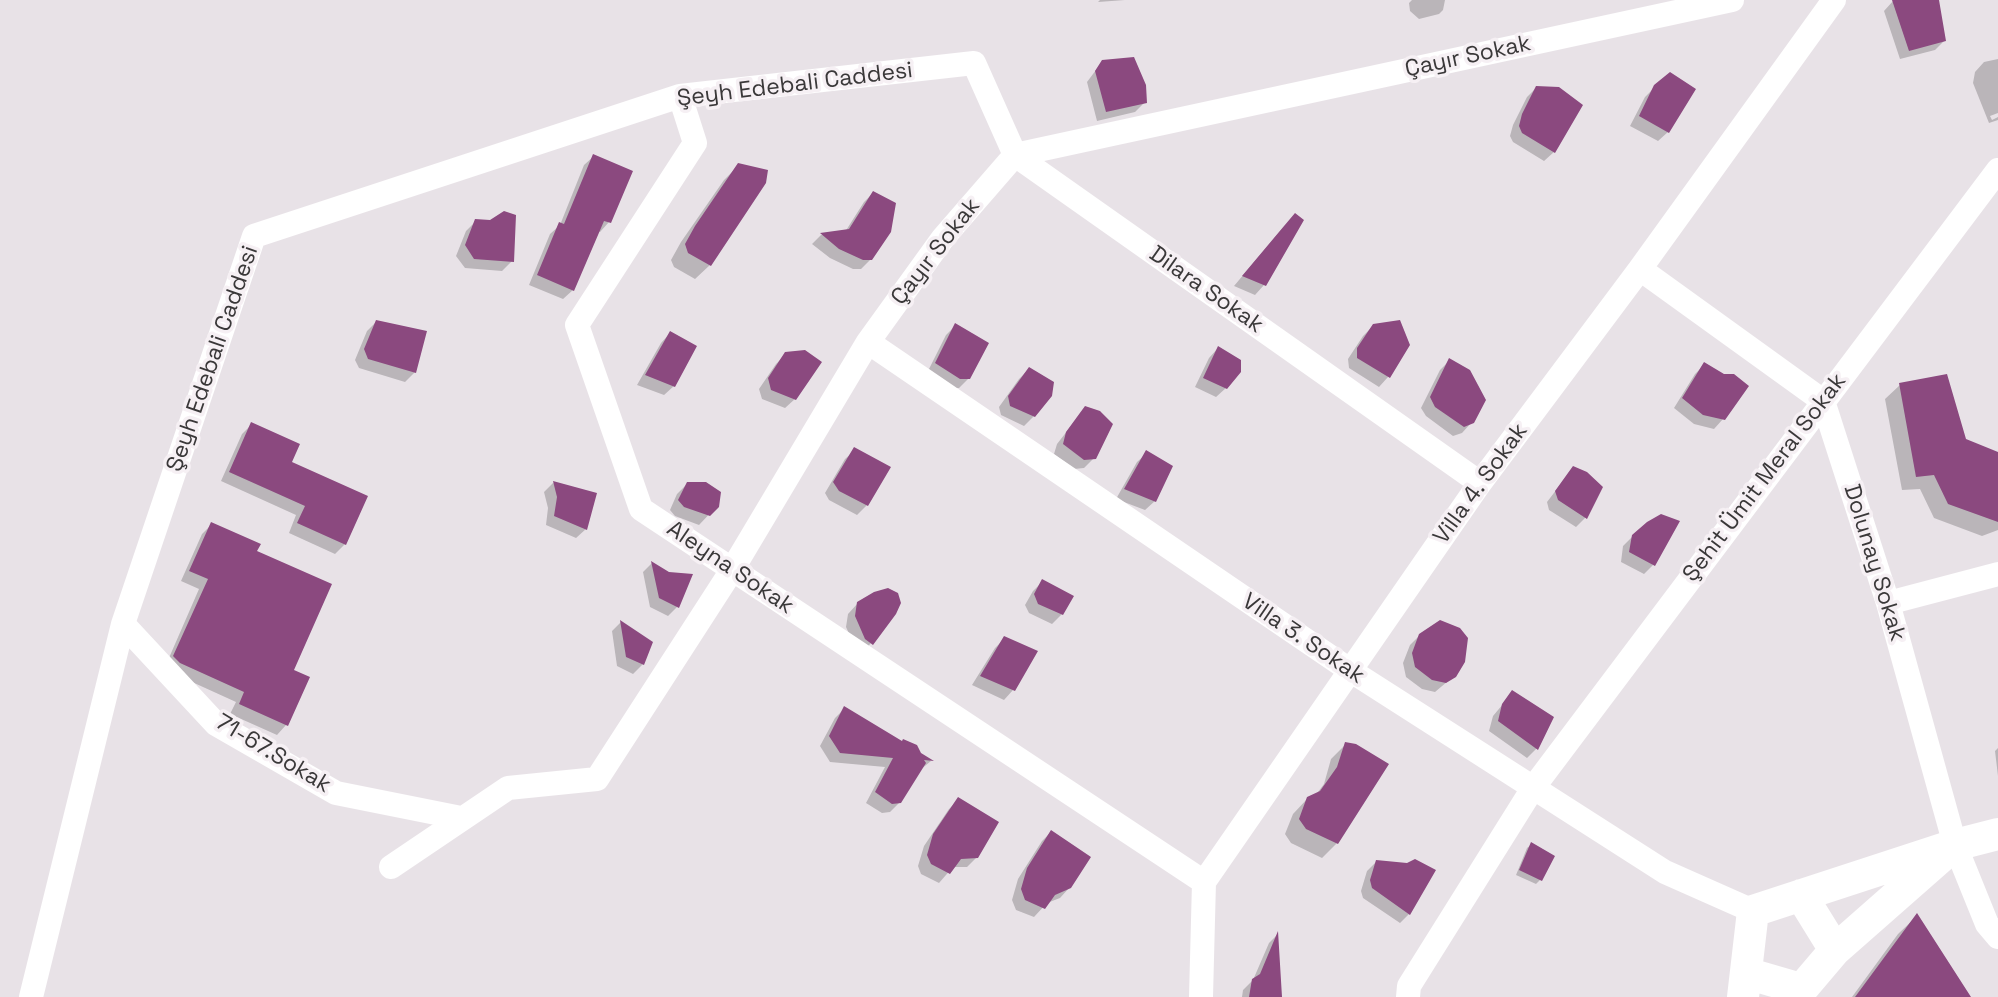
<!DOCTYPE html>
<html>
<head>
<meta charset="utf-8">
<style>
  body { margin:0 }
  canvas { display:block; background:#e8e2e7 }
</style>
</head>
<body>
<canvas width="1998" height="997"></canvas>
<script>
const context = document.querySelector('canvas').getContext('2d');
context.lineJoin = 'round';
function fillPath(path, color) { context.fillStyle = color; context.fill(path, 'evenodd'); }
function trace(path, color, width, dash) { context.strokeStyle = color; context.lineWidth = width; context.lineCap = dash ? 'butt' : 'round'; context.setLineDash(dash || []); context.stroke(path); }
function write(font, color, halo, rows, align = 'center') {
  context.font = font + ' "Space Grotesk",sans-serif'; context.lineWidth = 7; context.setLineDash([]); context.textBaseline = 'middle'; context.strokeStyle = halo; context.fillStyle = color; for (const [text, x, y, turn = 0] of rows) {
    context.save(); context.translate(x, y); context.rotate((+turn || 0) * Math.PI / 180); context.textAlign = isNaN(turn) ? turn : align; if (halo) context.strokeText(text, 0, 0); context.fillText(text, 0, 0); context.restore();
  }
}
fillPath(new Path2D(`
  M1100,0h25l-27,2z
  M1412,0h33l-2,10 -4,4 -20,5 -9,-8 -1,-8z
  M1899,0h38l8,40 -10,10 -35,9 -16,-48 9,-10z
  M1998,59v54l-8,3 2,4 6,-3v3l-9,3 -16,-40 2,-11 9,-10z
  M1102,62l43,40 -10,10 -38,9 -10,-39z
  M1656,86l12,46 -10,9 -28,-15 15,-29z
  M1537,87l17,65 -10,9 -31,-19 -3,-6 3,-11 14,-28z
  M594,156l15,66 -9,10 -2,-1 -25,59 -10,9 -34,-14 21,-51 10,-9 24,-60z
  M739,165l-29,100 -15,14 -21,-12 -3,-7 10,-18 43,-62z
  M873,193l-2,66 -10,10h-8l-23,-11 -18,-14 9,-9 24,-3 19,-30z
  M476,221l36,40 -10,10 -37,-3 -9,-12 10,-25z
  M1285,225l-21,60 -9,10 -21,-9z
  M377,321l38,51 -10,10 -46,-14 -4,-8 12,-29z
  M955,326l14,52 -10,10h-9l-23,-15 19,-38z
  M1373,326l15,51 -9,10 -30,-19 -1,-9 15,-23z
  M670,333l4,53 -10,9 -27,-10 24,-42z
  M1218,348l8,40 -10,9 -21,-10 14,-29z
  M786,354l9,45 -10,9 -23,-9 -3,-10 17,-25z
  M1449,361l23,61 -10,11 -9,3 -27,-20 -5,-8 19,-38z
  M1705,364l18,55 -9,10 -20,-5 -20,-16 21,-34z
  M1029,369l5,47 -10,10 -23,-11 -2,-8 20,-28z
  M1900,385l65,55 33,14v76l-16,6 -48,-18 -14,-29 -18,1 -17,-91z
  M1085,408l9,50 -10,10 -10,1 -20,-15 3,-10z
  M251,425l38,38 56,81 -10,10 -46,-21 7,-18 -75,-34 21,-47z
  M855,450l12,55 -10,10 -28,-15 -4,-7 20,-34z
  M1147,453l8,48 -10,9 -29,-11 21,-37z
  M1573,468l28,19 -16,31 -9,9 -27,-17 -2,-8z
  M553,483l42,12 -9,34 -10,9 -30,-13 2,-17 -4,-16z
  M687,484l30,22 -18,19 -24,-9 -5,-6 7,-16z
  M212,524l43,28 37,119 -6,54 -9,10 -47,-21 6,-12 -66,-30 -5,-5 34,-78 -18,-8 21,-47z
  M1633,536l20,29 -9,9 -23,-12 2,-16z
  M652,563l25,44 -9,9 -18,-9 -7,-35z
  M1043,581l19,33 -10,10 -23,-11 -4,-8 8,-14z
  M858,603l13,40 -9,10 -6,-4 -10,-22 2,-13z
  M621,622l22,42 -10,10 -16,-8 -5,-35z
  M1420,635l34,41 -19,16 -13,-3 -16,-12 -3,-14 7,-18z
  M1005,638l8,52 -9,10 -32,-15 23,-37z
  M1513,692l24,56 -10,10 -38,-27 4,-15z
  M845,708l86,53 -11,9 -20,32 -10,10 -8,1 -16,-10 19,-36 -55,-5 -10,-16 15,-28z
  M1346,744l-9,99 -15,15 -31,-15 -6,-9 8,-20 15,-16 7,-2 9,-12 7,-25z
  M1998,748v28l-3,-25z
  M958,800l19,57 -10,10h-14l-14,16 -18,-9 -3,-8 6,-20 25,-37z
  M1051,832l19,55 -10,11 -13,5 -13,14 -18,-7 -4,-10 6,-21 24,-38z
  M1532,844l8,36 -4,4 -20,-9 11,-27z
  M1376,862l33,52 -9,9 -37,-25 -2,-7 6,-20z
  M1917,916l52,81h-117l46,-63z
  M1277,935l3,62h-38l1,-7 10,-10 16,-37z`), '#0003');
fillPath(new Path2D(`
  M1892,0h47l7,41 -37,10z
  M1134,57l12,28 1,18 -41,9 -11,-41 7,-11z
  M1670,72l26,17 -27,44 -30,-17 15,-31z
  M1536,86l23,1 24,18 -28,48 -33,-20 -3,-7 3,-12z
  M593,154l40,17 -22,52 -7,-2 -30,70 -37,-16 22,-53 5,2z
  M738,163l30,7 -2,13 -55,83 -23,-13 -3,-9 10,-18z
  M873,191l23,12 -5,29 -19,28h-9l-24,-11 -19,-16 29,-4z
  M504,211l12,4 -2,47 -40,-3 -9,-14 10,-26 15,1z
  M1295,213l9,7 -38,66 -24,-10z
  M376,320l51,11 -11,42 -48,-14 -4,-10z
  M1400,320l10,25 -20,33 -33,-20v-10l16,-24z
  M955,323l34,20 -19,36h-10l-25,-16z
  M670,331l27,15 -22,41 -30,-12z
  M1218,346l23,14v12l-14,17 -24,-11z
  M805,350l17,12 -26,38 -25,-10 -3,-12 17,-26z
  M1449,358l21,12 16,30 -12,23 -10,4 -29,-20 -5,-10z
  M1704,362l20,12h10l15,12 -24,34 -22,-5 -21,-17z
  M1029,367l25,15 -2,14 -17,21 -25,-11 -2,-10z
  M1947,374l19,65 32,13v70l-50,-18 -14,-29 -18,2 -17,-94z
  M1085,406l15,5 13,13 -17,35 -12,1 -21,-16 3,-12z
  M251,422l49,22 -8,18 76,34 -22,49 -49,-22 8,-17 -76,-34z
  M854,447l37,20 -23,39 -29,-15 -6,-9z
  M1146,450l27,16 -17,36 -32,-13z
  M1573,466l14,6 16,15 -16,32 -29,-19 -3,-9z
  M553,481l44,12 -10,37 -33,-14 3,-19z
  M687,482h19l15,10 -2,15 -9,9 -26,-9 -6,-7z
  M1661,514l19,7 -25,45 -26,-14 3,-17 15,-13z
  M211,522l50,22 -4,7 75,33 -38,86 16,7 -22,49 -49,-22 5,-12 -64,-29 -7,-7 35,-77 -19,-8z
  M651,561l18,11 24,2 -14,34 -20,-10z
  M1042,579l32,17 -11,19 -25,-11 -4,-10z
  M888,588l10,5 3,10 -5,11 -23,31 -8,-6 -10,-23 2,-14 17,-10z
  M620,620l33,22 -9,23 -18,-8z
  M1440,620l20,8 8,10 -3,24 -9,15 -10,6 -14,-3 -17,-13 -3,-14 7,-19z
  M1004,636l34,15 -23,40 -35,-15z
  M1512,690l42,27 -16,33 -40,-29 4,-17z
  M844,706l58,35 1,-2 14,6 4,8 13,8 -10,-1 2,3 -25,40 -9,1 -17,-12 18,-34 -53,-5 -11,-17z
  M1345,742l11,2 33,20 -51,80 -32,-15 -7,-10 8,-22 13,-6 17,-24z
  M958,797l41,25 -21,36 -17,1 -11,15 -19,-10 -4,-9 6,-21z
  M1051,830l40,27 -20,31 -16,7 -10,14 -20,-9 -4,-11 6,-21z
  M1531,842l24,14 -13,25 -23,-11z
  M1415,859l21,11 -26,45 -38,-27 -2,-8 6,-20 31,3z
  M1917,913l54,84h-116z
  M1278,931l4,66h-33l3,-18 8,-5z`), '#8b497f');
trace(new Path2D(`
  M680,96l15,47 -118,182 64,184 563,373
  M1640,269l183,132 65,202 67,242 32,79 11,13
  M868,342l483,329 314,201 88,39
  M1888,603l110,-29
  M123,624l93,100 120,69 125,25
  M391,867l117,-79 89,-9 135,-209 136,-228 75,-104 72,-83 717,-155
  M31,997l92,-373 131,-388 426,-140 294,-33 41,92 465,328
  M1201,997l3,-115 276,-399 160,-214 194,-269
  M1408,997l1,-11 124,-198 465,-618`), '#fff', 24);
trace(new Path2D(`
  M1801,895l34,55
  M1746,973l55,16
  M1743,997l10,-86 202,-66 43,-11
  M1795,997l40,-47 108,-95`), '#fff', 32);
write('23px', '#3a3839', '#f6f0f4', [
  ["Çayır Sokak",1468,57,-12],
  ["Şeyh Edebali Caddesi",795,85,-7],
  ["Çayır Sokak",936,252,-52],
  ["Dilara Sokak",1206,290,35],
  ["Şeyh Edebali Caddesi",213,359,-71],
  ["Şehit Ümit Meral Sokak",1765,478,-53],
  ["Villa 4. Sokak",1481,484,-54],
  ["Dolunay Sokak",1874,563,73],
  ["Aleyna Sokak",730,568,34],
  ["Villa 3. Sokak",1303,639,34],
  ["71-67.Sokak",273,754,31]
]);
</script>
</body>
</html>
